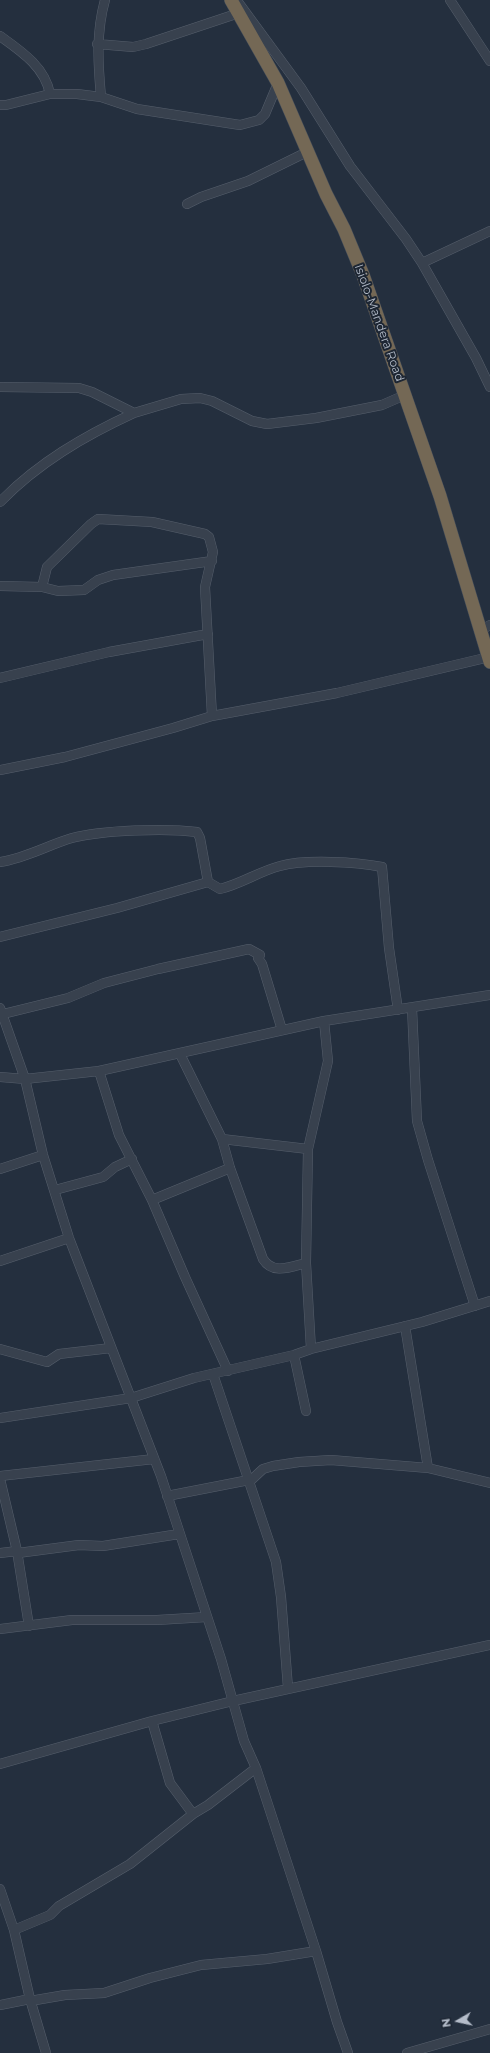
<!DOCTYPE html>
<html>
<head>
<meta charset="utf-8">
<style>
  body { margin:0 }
  #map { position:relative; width:490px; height:2053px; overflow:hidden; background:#242f3e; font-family:Montserrat,sans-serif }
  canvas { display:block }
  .north { position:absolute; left:438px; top:2001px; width:40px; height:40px; -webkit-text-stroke:3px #1d2633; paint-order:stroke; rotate:261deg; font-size:11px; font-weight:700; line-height:16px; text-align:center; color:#b4bcc9 }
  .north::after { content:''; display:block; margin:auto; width:14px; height:18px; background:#b4bcc9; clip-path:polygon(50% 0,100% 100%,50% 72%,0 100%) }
</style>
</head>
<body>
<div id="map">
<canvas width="490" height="2053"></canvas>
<div class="north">N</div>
</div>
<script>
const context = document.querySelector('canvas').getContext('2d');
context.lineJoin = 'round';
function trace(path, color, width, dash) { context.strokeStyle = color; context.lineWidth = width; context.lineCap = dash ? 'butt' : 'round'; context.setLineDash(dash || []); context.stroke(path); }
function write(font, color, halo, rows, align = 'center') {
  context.font = font + ' Montserrat,sans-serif'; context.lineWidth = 4; context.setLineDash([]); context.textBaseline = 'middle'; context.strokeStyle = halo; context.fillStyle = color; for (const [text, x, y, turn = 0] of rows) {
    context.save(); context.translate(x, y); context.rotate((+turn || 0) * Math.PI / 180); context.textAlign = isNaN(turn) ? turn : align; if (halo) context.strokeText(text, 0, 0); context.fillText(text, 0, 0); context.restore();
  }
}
const minor = new Path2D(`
  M450,0l40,61
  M238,2l63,86 49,78 56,73 16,24 54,95 14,29
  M0,36c21,15 45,31 50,58
  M97,44l36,3 13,-3 93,-31
  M101,97c-3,-33 -5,-65 4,-97
  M0,105h6l44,-11h27l24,3 36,12 103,16 19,-5 6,-6 13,-31
  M187,204l14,-7 47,-16 61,-30
  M422,263l68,-32
  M0,387l79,1 13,4 42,21 47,-14 19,-1 12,3 40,20 15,3 49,-6 66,-13 23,-10
  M0,502c38,-39 84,-66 134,-89
  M0,586l42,1 16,4 26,-1 14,-10 15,-5 99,-14
  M42,587l5,-20 44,-43 7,-5 54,3 53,12 4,3 4,15 -8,35 7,129
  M481,630l9,-5
  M0,678l109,-26 99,-18
  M0,770l65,-13 108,-29 39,-12 125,-23 152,-36
  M0,862c26,-4 48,-17 72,-24 31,-8 94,-10 125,-6l3,6 8,44 12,7c21,-5 40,-18 60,-23 25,-7 77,-4 102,1l7,81 9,62
  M0,937l117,-29 91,-26
  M0,1008l25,71 18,76 26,83 92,238 60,183 23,82 12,27 60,183 21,71 11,31
  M412,1008l5,113 11,39 47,146
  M3,1014l65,-16 36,-15 54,-14 91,-20 11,6 -2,3 4,6 20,66
  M180,1054l42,85 8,29 33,91c10,16 27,8 43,4
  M99,1071l20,64 33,65 33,77 43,94
  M0,1077l25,2 74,-8 225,-50 166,-26
  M222,1139l86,10
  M0,1169l43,-14
  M55,1190l48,-13 12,-10 17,-8
  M152,1200l78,-32
  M0,1261l69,-23
  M405,1326l23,142
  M0,1349l47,13 12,-8 52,-6
  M311,1349l-5,-86 2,-114 20,-88 -4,-40
  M294,1355l12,56
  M213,1374l63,188 5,35 7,91
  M0,1418l131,-20 63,-20 100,-23 17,-6 111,-27 68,-21
  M0,1476l154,-17
  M0,1479l17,72 12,75
  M249,1482l14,-13 10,-3 26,-4 32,-2 97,8 62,15
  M167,1496l82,-16
  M0,1553l17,-2
  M18,1553l61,-8 24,1 76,-12
  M0,1629l72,-9h85l50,-3
  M152,1721l18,62 23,31
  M0,1764l152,-43 81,-20 257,-56
  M0,1889l14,41 16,69 16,54
  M14,1930l36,-15 9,-9 71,-42 63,-50 15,-9 48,-37
  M30,2001l35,-6 39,-2 46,-15 51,-13 66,-6 49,-8
  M0,2005l30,-6
  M407,2053l83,-24`);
const highway = new Path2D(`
  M231,0l47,83 48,111 18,35 19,46 77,221 50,166`);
trace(minor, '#565f6c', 10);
trace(highway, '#434c59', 14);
trace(minor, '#38414e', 9);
trace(highway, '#746855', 13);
write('12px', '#b4bcc9', '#1d2633', [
  ["Isiolo-Mandera Road",379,323,70]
]);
</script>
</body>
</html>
